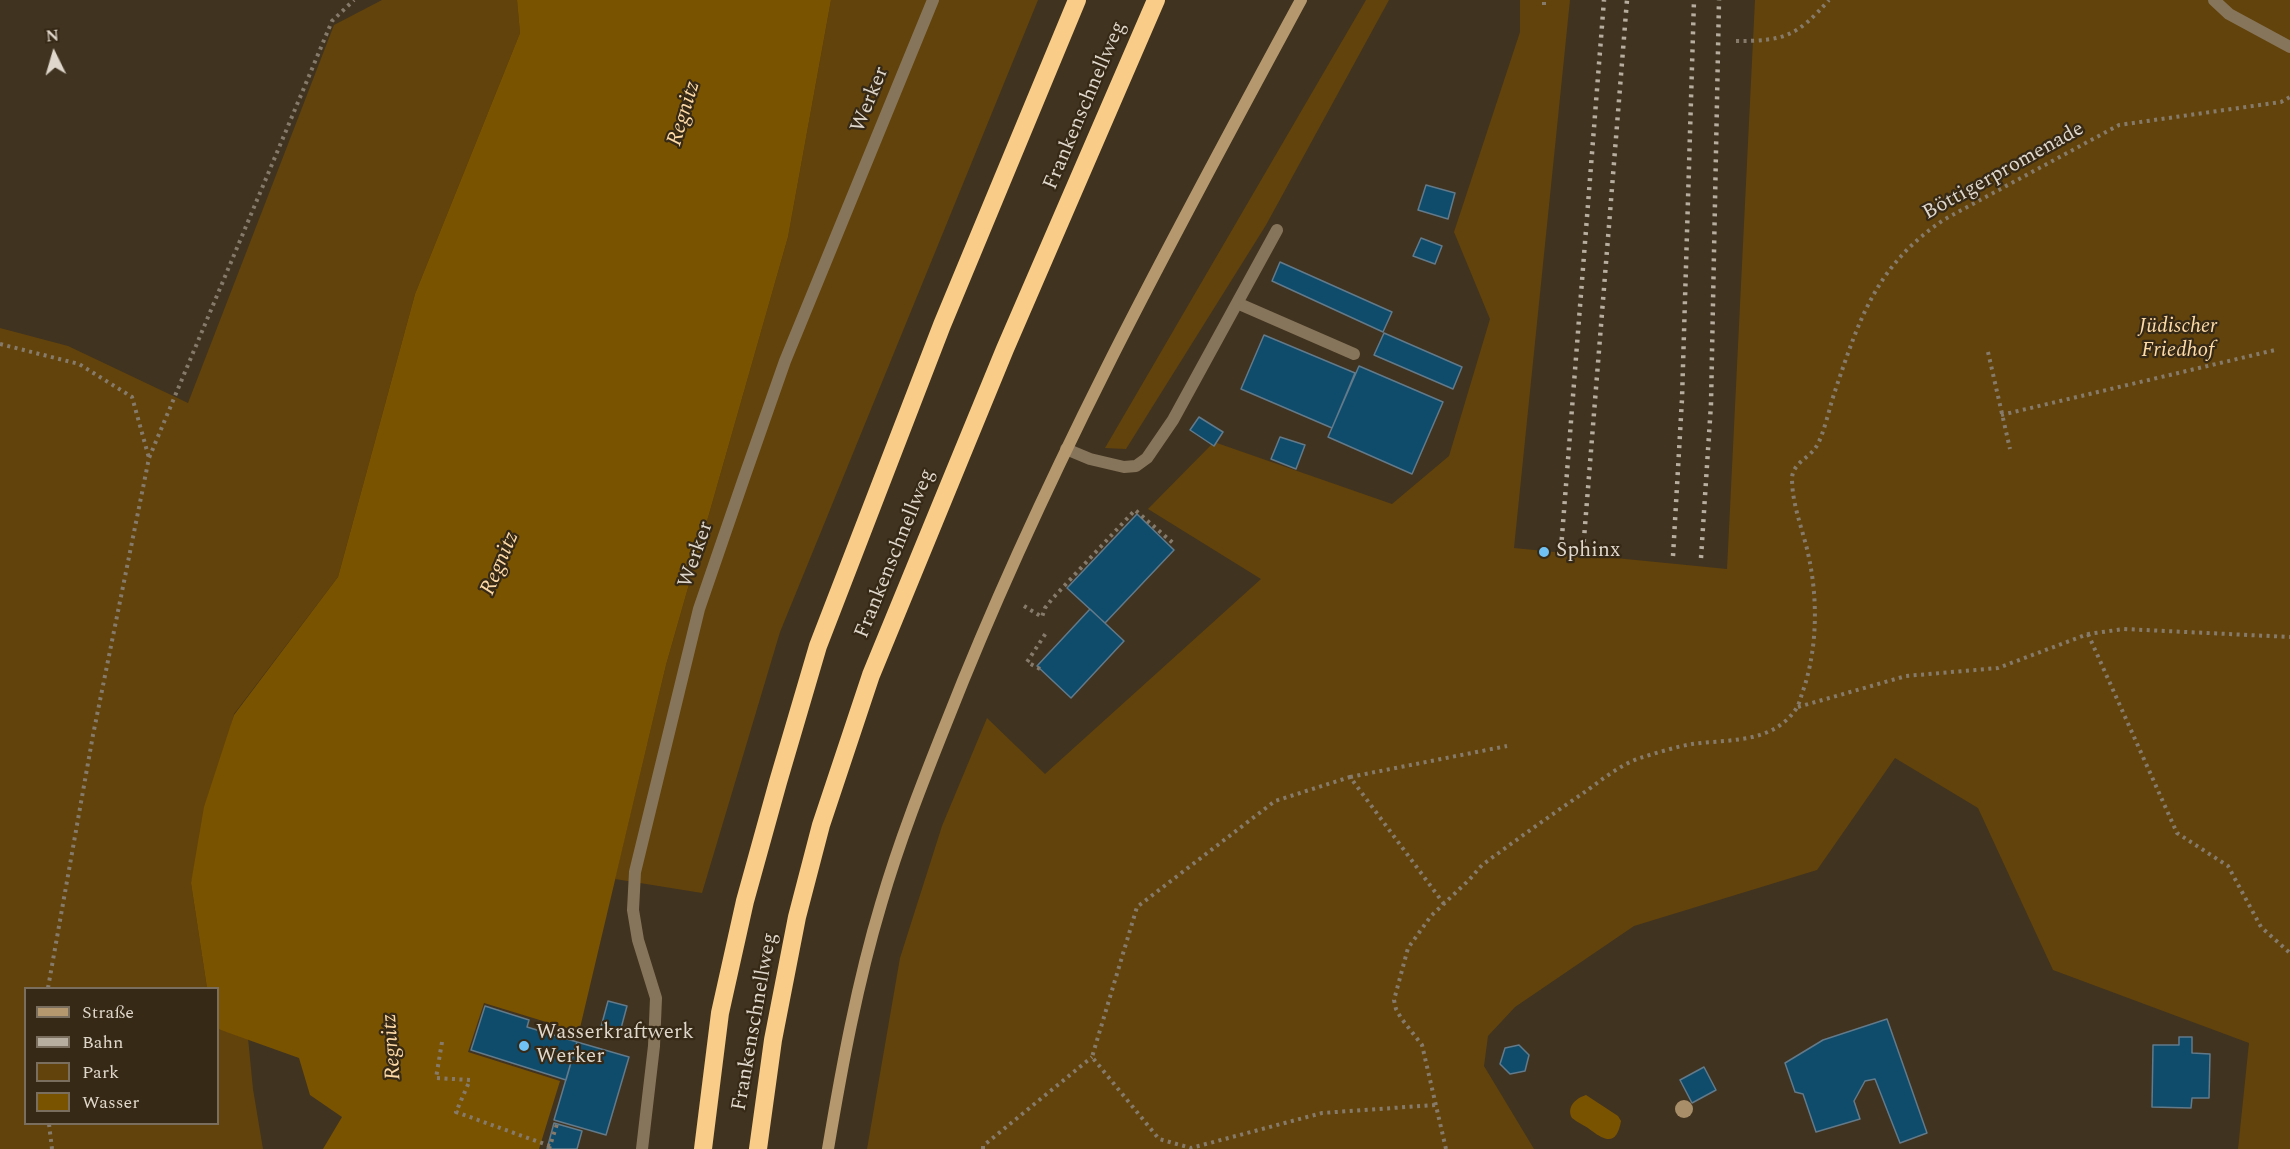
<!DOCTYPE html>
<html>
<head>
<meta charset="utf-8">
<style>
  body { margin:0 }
  #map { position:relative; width:2290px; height:1149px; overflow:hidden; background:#403320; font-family:Spectral,serif }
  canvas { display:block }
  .legend { position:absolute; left:24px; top:987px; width:195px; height:138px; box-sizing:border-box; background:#362916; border:2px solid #7a6f5e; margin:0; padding:8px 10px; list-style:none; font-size:18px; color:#dfd7cb }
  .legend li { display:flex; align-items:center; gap:12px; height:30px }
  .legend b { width:30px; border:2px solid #7a6f5e }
  .north { position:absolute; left:24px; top:24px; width:60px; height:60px; -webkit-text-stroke:4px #362916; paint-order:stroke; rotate:355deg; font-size:16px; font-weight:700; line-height:24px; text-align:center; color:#dfd7cb }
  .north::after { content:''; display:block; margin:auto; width:21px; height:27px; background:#dfd7cb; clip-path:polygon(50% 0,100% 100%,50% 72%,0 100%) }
</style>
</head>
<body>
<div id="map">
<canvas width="2290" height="1149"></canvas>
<ul class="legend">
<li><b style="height:8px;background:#b5986d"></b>Straße</li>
<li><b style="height:8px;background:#b7aea0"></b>Bahn</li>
<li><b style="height:16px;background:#62430b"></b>Park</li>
<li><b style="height:16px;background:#7a5300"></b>Wasser</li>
</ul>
<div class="north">N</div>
</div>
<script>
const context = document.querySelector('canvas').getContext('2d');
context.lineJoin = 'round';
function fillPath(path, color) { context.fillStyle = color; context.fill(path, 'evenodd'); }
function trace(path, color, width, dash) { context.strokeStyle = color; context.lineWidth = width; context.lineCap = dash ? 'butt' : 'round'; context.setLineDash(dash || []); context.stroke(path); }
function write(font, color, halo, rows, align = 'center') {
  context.font = font + ' Spectral,serif'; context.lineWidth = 4.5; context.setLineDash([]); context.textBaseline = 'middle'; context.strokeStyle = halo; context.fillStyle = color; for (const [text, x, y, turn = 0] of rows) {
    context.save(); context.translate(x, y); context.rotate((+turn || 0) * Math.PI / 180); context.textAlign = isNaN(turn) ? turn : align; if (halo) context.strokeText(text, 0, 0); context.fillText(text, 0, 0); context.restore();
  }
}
fillPath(new Path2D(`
  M382,0h135l3,33 -105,261 -77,283 -104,137 -43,169 16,105h-181v136h192v-95l30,9 5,51 10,60h-263v-821l68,18 120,57 146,-378z
  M831,0h207l-258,632 -78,261 -87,-14 51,-214 122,-428z
  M1366,0h23l-123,225 -140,224 -21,-1z
  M1520,0h50l-56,548 213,21 28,-569h535v1149h-52l11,-106 -196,-73 -75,-162 -83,-50 -78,112 -183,56 -119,81 -27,29 -4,30 50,83h-667l33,-191 42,-132 45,-108 58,56 216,-195 -113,-70 66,-67 178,62 57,-48 41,-137 -36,-87 66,-200z`), '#62430b');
fillPath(new Path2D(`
  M517,0h314l-43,237 -122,428 -87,367 -95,-29 -16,49 92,29 -21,68h-216l19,-32 -32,-22 -11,-37 -81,-29v-41h-11l-16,-105 13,-76 30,-92 104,-138 77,-283 105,-261z
  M1586,1095l32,21 3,5c-4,22 -13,22 -29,10 -6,-5 -14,-8 -20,-13 -6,-11 4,-20 14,-23z`), '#7a5300');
const building = new Path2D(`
  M1426,185l29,8 -7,26 -30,-9z
  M1421,238l21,8 -7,18 -22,-8z
  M1280,262l112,50 -9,20 -111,-51z
  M1384,333l78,34 -9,22 -79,-34z
  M1264,335l91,38 -23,55 -91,-39z
  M1359,366l84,36 -31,72 -84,-37z
  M1199,417l24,15 -9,14 -24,-16z
  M1280,437l25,8 -9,24 -25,-10z
  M1137,514l37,36 -69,73 -38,-35z
  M1090,609l34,32 -53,57 -34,-32z
  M608,1001l19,5 -7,26 -19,-5z
  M485,1006l44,14 -2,7 50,15 -11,38 -95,-30z
  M1887,1019l40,114 -27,10 -25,-64 -10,2 -11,20 6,18 -44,13 -13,-38 -8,-2 -10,-29 38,-23z
  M2179,1037h13v16l18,1 -1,44h-17l-1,10 -39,-1 1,-62h26z
  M577,1042l52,15 -23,78 -52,-15z
  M1519,1045l10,10 -4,16 -15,3 -10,-10 5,-16z
  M1704,1067l12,23 -24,13 -12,-23z
  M554,1123l28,8 -5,18h-30z`);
fillPath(building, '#0f4c6c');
trace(building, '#627a8a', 1.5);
trace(new Path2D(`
  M1544,5v-5
  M1736,41c49,0 61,-5 93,-41
  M0,344l79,20 53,33 17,61
  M1988,352l22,97
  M2001,415l274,-65
  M1024,606l18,11 3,-9 7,-9 83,-89 38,33
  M2088,634l89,199 51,33 33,61 29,26
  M1040,669l-13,-7 19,-29
  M1798,707l108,-31 92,-8 90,-34 36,-5 166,8
  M1350,777l157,-31
  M48,988l45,-253 56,-277 183,-437 22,-21
  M442,1042l-6,36 34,2 -14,32 94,34
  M1435,1105l-113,8 -131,35 -32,-9 -67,-82 45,-150 138,-106 75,-24 94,127
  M49,1124l3,25
  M549,1149l9,-28
  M983,1149v-3l109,-89
  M1446,1149l-24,-104 -21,-27 -5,-9 -2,-9 14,-52 23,-32 38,-36 13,-15c33,-24 66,-48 100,-71 17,-12 37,-29 58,-36 16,-5 35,-11 52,-14 37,-5 80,0 104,-35 4,-6 5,-14 8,-21 14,-44 14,-93 3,-139 -6,-24 -15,-46 -15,-71 1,-15 17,-20 24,-31 8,-12 14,-42 19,-56 25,-74 42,-127 110,-172l174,-94 162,-23 9,-5`), '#867b6b', 4, [3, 4.5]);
trace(new Path2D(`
  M1237,303l117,51
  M1066,449l24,10 34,8 12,-1 11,-8 26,-38 104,-190`), '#87755b', 12);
trace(new Path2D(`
  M2214,0l15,14 61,33
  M642,1149l12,-103 2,-48 -18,-58 -5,-30 2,-38 64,-263 45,-131 41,-117 148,-361`), '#87755b', 12);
trace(new Path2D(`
  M828,1149c14,-83 29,-165 53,-245 18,-62 42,-123 66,-183 98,-250 227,-486 354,-721`), '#b5986d', 12);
trace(new Path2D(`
  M703,1149l17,-136 25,-112 33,-119 40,-136 124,-321 135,-325
  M758,1149l15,-109 24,-123 24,-92 50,-150 134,-326 151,-349`), '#f9cc88', 18);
trace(new Path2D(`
  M1561,549l43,-549
  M1583,551l44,-551
  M1673,556l9,-157 12,-399
  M1701,558l10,-154 8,-404`), '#b7aea0', 4.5, [3, 6]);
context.fillStyle = '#a88f6a';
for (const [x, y] of [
  [1684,1109]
]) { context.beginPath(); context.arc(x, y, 9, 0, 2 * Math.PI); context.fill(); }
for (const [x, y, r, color] of [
  [1544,552,6,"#70c2f4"],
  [524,1046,6,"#70c2f4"]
]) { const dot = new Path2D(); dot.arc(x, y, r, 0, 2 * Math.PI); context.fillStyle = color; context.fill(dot); trace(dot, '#362916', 2); }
write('21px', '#dfd7cb', '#362916', [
  ["Werker",871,100,-68],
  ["Frankenschnellweg",1086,106,-67],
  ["Böttigerpromenade",2004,172,-29],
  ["Frankenschnellweg",896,554,-68],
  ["Werker",697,555,-71],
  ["Frankenschnellweg",756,1022,-80]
]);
write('italic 21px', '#fddaa6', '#362916', [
  ["Jüdischer",2178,328],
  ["Friedhof",2178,352]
]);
write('21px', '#dfd7cb', '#362916', [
  ["Sphinx",1556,552],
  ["Wasserkraftwerk",536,1034],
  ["Werker",536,1058]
], 'left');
write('italic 22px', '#fedaa6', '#362916', [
  ["Regnitz",685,114,-73],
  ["Regnitz",501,564,-67],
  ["Regnitz",393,1047,-94]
]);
</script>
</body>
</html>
